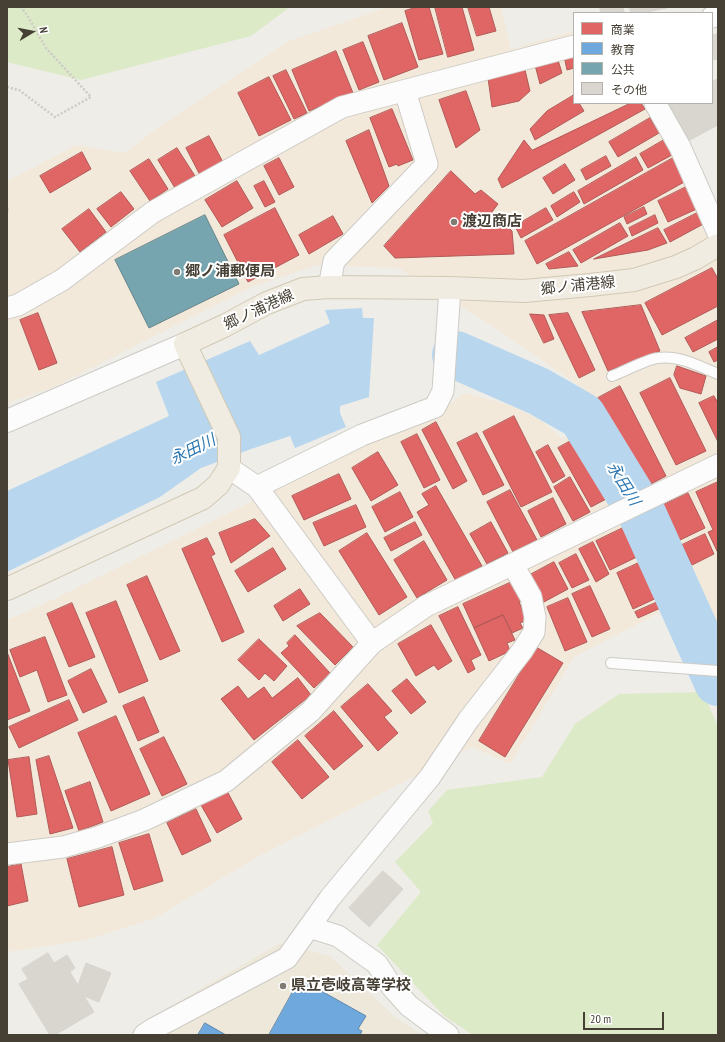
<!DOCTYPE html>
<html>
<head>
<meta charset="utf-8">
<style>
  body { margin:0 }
  #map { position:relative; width:725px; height:1042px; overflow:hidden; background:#efede8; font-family:"PT Sans Narrow","Noto Sans JP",sans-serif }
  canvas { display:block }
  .frame { position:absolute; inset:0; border:8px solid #453f34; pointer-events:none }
  .legend { position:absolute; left:573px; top:12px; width:140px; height:92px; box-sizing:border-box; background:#fff; border:1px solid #b5b2ae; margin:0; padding:5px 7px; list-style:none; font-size:12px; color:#453f34 }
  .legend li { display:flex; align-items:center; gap:8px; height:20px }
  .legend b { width:20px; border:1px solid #b5b2ae }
  .north { position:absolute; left:12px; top:12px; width:40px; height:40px; -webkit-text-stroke:3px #fff; paint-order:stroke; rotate:80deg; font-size:11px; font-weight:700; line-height:16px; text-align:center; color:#453f34 }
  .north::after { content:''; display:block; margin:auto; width:14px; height:18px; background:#453f34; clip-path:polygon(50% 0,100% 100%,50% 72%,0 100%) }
  .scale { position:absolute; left:583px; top:1012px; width:81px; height:18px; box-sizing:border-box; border:2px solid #453f34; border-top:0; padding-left:5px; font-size:12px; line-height:14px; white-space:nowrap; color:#453f34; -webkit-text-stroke:3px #fff; paint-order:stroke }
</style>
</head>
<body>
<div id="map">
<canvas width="725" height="1042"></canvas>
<div class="frame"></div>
<ul class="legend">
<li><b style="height:11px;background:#e06666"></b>商業</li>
<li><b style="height:11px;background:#6fa8dc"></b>教育</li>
<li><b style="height:11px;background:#76a5af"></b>公共</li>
<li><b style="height:11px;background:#d9d6d0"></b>その他</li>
</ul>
<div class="north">N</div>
<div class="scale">20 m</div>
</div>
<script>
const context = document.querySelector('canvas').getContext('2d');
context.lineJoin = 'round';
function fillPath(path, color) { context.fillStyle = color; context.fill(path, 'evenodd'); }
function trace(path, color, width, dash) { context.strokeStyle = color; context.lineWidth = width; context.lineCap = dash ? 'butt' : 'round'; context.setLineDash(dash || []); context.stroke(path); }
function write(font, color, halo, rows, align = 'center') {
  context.font = font + ' "PT Sans Narrow","Noto Sans JP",sans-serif'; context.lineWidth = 4; context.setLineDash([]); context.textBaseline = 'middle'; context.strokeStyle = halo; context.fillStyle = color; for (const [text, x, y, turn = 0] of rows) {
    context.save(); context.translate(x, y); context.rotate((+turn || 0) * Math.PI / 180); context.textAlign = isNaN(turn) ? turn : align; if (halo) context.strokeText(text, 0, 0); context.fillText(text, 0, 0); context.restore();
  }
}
fillPath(new Path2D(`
  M388,7h113l10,42 63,-18v72h75l69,124v410l-130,-245 -97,-67 -93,-57 -81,-3 -66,22 -199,101 -45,15v-222l70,-36 48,8 35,-27 129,-85z
  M465,393l47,13 30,15 20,18 13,-6 40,66 55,108 -96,50 -64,107 -38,-17 -213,109 -104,62 -69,22 -79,12v-332l37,-16 404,-199z`), '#f2e9da');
fillPath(new Path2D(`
  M280,943l50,13 65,61 27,18h-292l15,-14z`), '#ede8da');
fillPath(new Path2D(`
  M7,7h283l-39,29 -170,44 -74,-18z
  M703,692l15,34v309h-245l-29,-19 -67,-71 44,-53 -26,-30 38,-39 -5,-12 19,-21 95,-13 33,-53 44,-30z`), '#dceac8');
fillPath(new Path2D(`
  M362,308l1,10h11l-5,79 -29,9v7l6,14 -51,21 -5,-12 -39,13 -50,19 -41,29 -153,75v-81l162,-75 -13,-34 94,-41 9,14 71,-32 -5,-13z`), '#b8d7ee');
const shops = new Path2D(`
  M417,7h12l14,47 -24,6 -14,-49z
  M435,7h27l12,43 -26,7z
  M468,7h21l7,24 -19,5z
  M402,23l16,44 -34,13 -16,-44z
  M363,42l16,40 -20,8 -16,-40z
  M336,51l17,42 -44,18 -17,-41z
  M574,53v15l-7,2 -3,-14z
  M558,60l4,13 -22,11 -5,-19z
  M286,70l21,43 -13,6 -21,-43z
  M525,70l5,21 -11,10 -27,6 -4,-29z
  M269,77l22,43 -32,16 -21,-43z
  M466,91l14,39 -24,18 -17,-48z
  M574,95v8h5l5,8 -49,29 -5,-11 17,-18z
  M631,103h10l4,6 -143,79 -4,-9 26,-39 8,10z
  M392,109l21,51 -15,6 -1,-2 -8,3 -19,-49z
  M650,118l9,15 -41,24 -9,-15z
  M369,130l20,56 -17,17 -26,-62z
  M209,136l15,28 -23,13 -15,-29z
  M664,140l8,15 -24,13 -8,-14z
  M177,148l18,28 -20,12 -17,-28z
  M82,152l9,17 -41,24 -10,-17z
  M606,156l5,10 -25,14 -5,-10z
  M636,157l7,13 -59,34 -6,-13z
  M279,158l15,29 -15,8 -15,-29z
  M673,158l13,23 -149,83 -12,-23z
  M149,159l19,30 -18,12 -20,-30z
  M565,164l10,16 -22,14 -10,-16z
  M451,171l24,23 6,-4 17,14 -6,8 20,19 2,23 -119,4 -11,-12z
  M237,181l16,27 -31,19 -17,-27z
  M264,181l11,21 -10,5 -11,-21z
  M688,186l11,22 -31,14 -10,-21z
  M121,192l13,17 -23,18 -14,-18z
  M574,192l6,10 -23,15 -6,-11z
  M644,207l3,7 -20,10 -3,-7z
  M275,208l24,47 -51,27 -24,-47z
  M546,208l7,12 -32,18 -6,-12z
  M89,209l17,23 -26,20 -18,-23z
  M703,210l6,11 -39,21 -6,-12z
  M655,215l3,8 -26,13 -3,-8z
  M333,216l10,18 -34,20 -10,-19z
  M620,223l8,13 -47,27 -8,-13z
  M658,228l9,15 -19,7 -54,9z
  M569,252l9,14 -29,3 -3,-5z
  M712,268l6,11v27l-56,29 -17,-32z
  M641,305l19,46 -52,20 -26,-59z
  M38,313l19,50 -18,7 -19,-50z
  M568,313l27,57 -16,8 -30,-63z
  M530,314l14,1 10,24 -10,4z
  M718,320v19l-25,13 -8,-14z
  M718,347v13l-4,2 -5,-10z
  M677,366l29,10 -5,18 -21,-6 -6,-13z
  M670,378l36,73 -30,14 -36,-72z
  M620,386l46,90 -23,12 -45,-90z
  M714,396l4,7v39l-19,-39z
  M514,416l38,76 -31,15 -38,-75z
  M436,422l31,59 -14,8 -31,-59z
  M477,433l27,52 -21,10 -26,-52z
  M417,434l23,46 -16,8 -23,-46z
  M576,438l34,59 -19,10 -33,-59z
  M548,445l17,31 -12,7 -17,-31z
  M378,452l20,33 -27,16 -19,-33z
  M339,474l12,25 -47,21 -12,-24z
  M570,477l20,35 -17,9 -19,-34z
  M718,482v71l-10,-21 5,-2 -17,-38z
  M436,486l46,80 -26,15 -39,-69 12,-7 -7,-11z
  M510,490l27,50 -24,12 -26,-50z
  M400,492l13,25 -28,15 -13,-25z
  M688,493l17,35 -27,13 -17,-35z
  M553,498l13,26 -25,13 -13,-26z
  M356,505l10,22 -42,19 -11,-23z
  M255,519l15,17 -39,27 -12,-30z
  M415,522l7,13 -31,16 -7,-13z
  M491,522l17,31 -21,11 -17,-30z
  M629,525l14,29 -33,16 -14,-29z
  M367,533l40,64 -28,18 -40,-64z
  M705,534l9,20 -22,11 -10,-20z
  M207,538l8,16 -4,2 33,76 -22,10 -40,-93z
  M424,541l23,39 -30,18 -23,-38z
  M593,542l16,32 -13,8 -17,-33z
  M273,548l13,21 -38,23 -13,-21z
  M576,554l13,26 -17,8 -13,-25z
  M645,560l16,36 -28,13 -16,-36z
  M554,562l14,27 -26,14 -14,-27z
  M147,576l33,75 -20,9 -33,-75z
  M514,581l9,19 -4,2 8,18 -7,3 3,5 -11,5 -9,-18 -29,13 -11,-24z
  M590,586l20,43 -18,8 -20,-43z
  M300,589l10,15 -27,17 -9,-15z
  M568,598l19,44 -22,9 -18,-44z
  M662,600l3,6 -27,12 -3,-6z
  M116,601l32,80 -29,12 -33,-80z
  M72,603l23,54 -26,10 -22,-53z
  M458,607l23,48 -10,5 4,9 -7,4 -29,-57z
  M320,613l33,34 -18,18 -38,-39z
  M503,615l12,25 -8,3 3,8 -21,10 -15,-33z
  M431,625l21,36 -14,9 -4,-5 -18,11 -18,-32z
  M295,635l35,38 -16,15 -33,-35 8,-7 -2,-3z
  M45,637l22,58 -19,7 -11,-32 -17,7 -10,-27z
  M259,639l28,27 -13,15 -9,-8 -6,7 -21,-20z
  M536,647l27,16 -58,94 -26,-16z
  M7,652l23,59 -23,9z
  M91,669l16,33 -24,11 -15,-32z
  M298,678l13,17 -57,45 -33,-41 17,-13 10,13 16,-12 8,11z
  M407,679l19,23 -15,12 -19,-23z
  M368,684l24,27 -8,6 14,16 -20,18 -37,-44z
  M144,697l15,35 -21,9 -15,-35z
  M69,700l9,20 -59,28 -10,-21z
  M334,711l29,35 -29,24 -29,-34z
  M116,716l34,78 -39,17 -33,-78z
  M164,737l23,47 -25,12 -22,-47z
  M298,740l31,37 -27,22 -30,-37z
  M49,756l24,72 -23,6 -14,-74z
  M29,757l8,57 -20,3 -9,-57z
  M90,782l13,40 -24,9 -14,-40z
  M227,791l15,28 -25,14 -16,-28z
  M196,809l15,32 -29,14 -15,-32z
  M149,834l14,47 -29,9 -15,-47z
  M112,847l12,48 -45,12 -12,-48z
  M21,864l7,37 -21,5v-39z`);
fillPath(shops, '#e06666');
trace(shops, '#b25a57', 1);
const schools = new Path2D(`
  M300,979l66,37 -8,13 4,2 -2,4h-91z
  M205,1023l21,12h-28z`);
fillPath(schools, '#6fa8dc');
trace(schools, '#6288aa', 1);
const public = new Path2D(`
  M205,215l34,69 -90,44 -34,-68z`);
fillPath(public, '#76a5af');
trace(public, '#67868a', 1);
trace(new Path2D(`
  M456,355l82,36 44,25 61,100 75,166`), '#b8d7ee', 48);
const building = new Path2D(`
  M600,7h23l1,5 -23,1z
  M630,7h41l-28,6h-12z
  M718,34v25l-6,1v-25z
  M718,79v46l-30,16 -19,-36 4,-2h39v-21z
  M383,871l20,18 -34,38 -20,-19z
  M48,953l6,10 13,-8 8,13 -5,4 8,13 8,-22 25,10 -12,29 -15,-6 10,16 -39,23h-5l-31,-51 9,-5 -6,-10z`);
fillPath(building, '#d9d6d0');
trace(building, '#d7d4ce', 1);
const service = new Path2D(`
  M612,376c11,-4 35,-17 46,-18 21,-3 41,8 60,16
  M611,663l107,8`);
const minor = new Path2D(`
  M712,17l6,-2
  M655,103l25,44 38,86
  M329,287l5,-26 93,-97 -22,-73
  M7,308l11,-3 44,-25 91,-68 189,-105 232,-61
  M229,468l28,19 115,156
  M257,487l105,-52 73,-28 8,-16 7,-103
  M7,854l56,-7 35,-10 46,-17 82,-39 85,-70 61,-68 54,-37 292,-141
  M309,927l29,9 39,28 15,23 17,19 39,29
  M144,1035l9,-6 134,-71 43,-60 100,-121 39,-58 53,-68 12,-19 1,-15 -4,-20 -18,-32`);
const tertiary = new Path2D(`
  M7,421l178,-77`);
const primary = new Path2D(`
  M7,589l196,-91 15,-13 11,-17v-31l-44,-93 39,-18 43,-23 36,-14 26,-2 121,1 74,3 66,-6 44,-5 42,-13 20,-9 22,-13`);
trace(service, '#cdcbc5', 12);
trace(minor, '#cdcbc5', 23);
trace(tertiary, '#cdcbc5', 24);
trace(primary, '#d1c9b5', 24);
trace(new Path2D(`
  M7,87l12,3 36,27 36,-20 -45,-49 -19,-33 -6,-8
  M7,209l2,2 -2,1`), '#cecbc6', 2.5, [2, 2]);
trace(service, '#fdfcfc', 10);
trace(minor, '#fdfcfc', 21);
trace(tertiary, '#fdfcfc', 22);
trace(primary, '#f1ece2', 22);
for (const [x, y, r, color] of [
  [454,222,4,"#807c73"],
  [177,272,4,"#807c73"],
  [283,986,4,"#807c73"]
]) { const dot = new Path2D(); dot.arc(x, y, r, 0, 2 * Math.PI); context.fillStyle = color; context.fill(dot); trace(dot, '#fff', 1.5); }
write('bold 15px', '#453f34', '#fff', [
  ["渡辺商店",462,222],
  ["郷ノ浦郵便局",185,272],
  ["県立壱岐高等学校",291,986]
], 'left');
write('15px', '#453f34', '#fff', [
  ["郷ノ浦港線",578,286,-6],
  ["郷ノ浦港線",259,310,-25]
]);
write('italic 16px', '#2d77b1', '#fff', [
  ["永田川",193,450,-26],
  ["永田川",623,484,58]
]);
</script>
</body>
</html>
